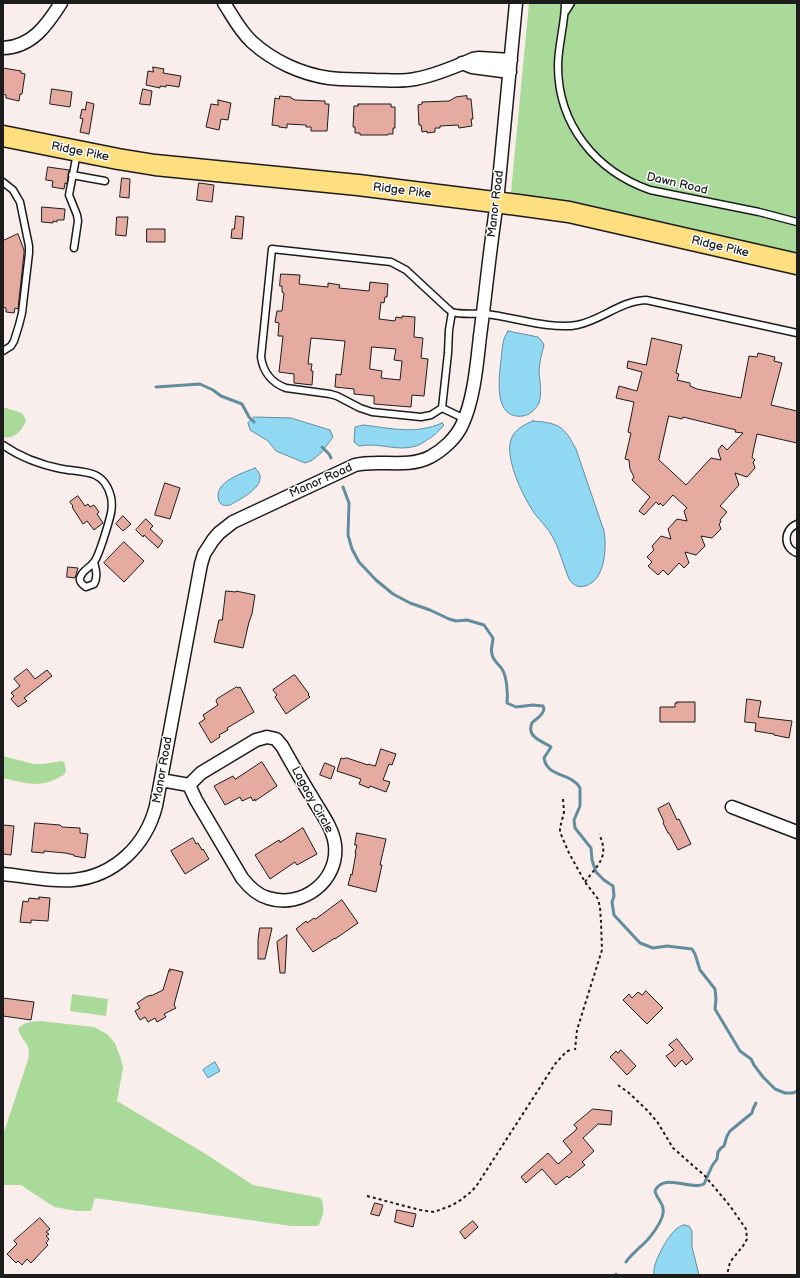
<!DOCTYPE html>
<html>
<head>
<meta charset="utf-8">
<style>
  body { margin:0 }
  #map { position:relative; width:800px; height:1278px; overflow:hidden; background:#faeeec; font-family:"Balsamiq Sans",sans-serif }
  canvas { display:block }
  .frame { position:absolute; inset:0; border:4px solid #1c1c1c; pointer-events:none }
</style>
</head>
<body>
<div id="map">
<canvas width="800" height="1278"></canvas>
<div class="frame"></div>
</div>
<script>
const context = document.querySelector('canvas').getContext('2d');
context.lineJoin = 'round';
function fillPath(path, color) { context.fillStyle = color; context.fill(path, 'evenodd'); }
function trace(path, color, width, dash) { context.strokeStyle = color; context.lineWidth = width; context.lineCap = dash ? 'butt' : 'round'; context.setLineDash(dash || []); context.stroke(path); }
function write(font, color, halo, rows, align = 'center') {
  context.font = font + ' "Balsamiq Sans",sans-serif'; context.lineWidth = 3; context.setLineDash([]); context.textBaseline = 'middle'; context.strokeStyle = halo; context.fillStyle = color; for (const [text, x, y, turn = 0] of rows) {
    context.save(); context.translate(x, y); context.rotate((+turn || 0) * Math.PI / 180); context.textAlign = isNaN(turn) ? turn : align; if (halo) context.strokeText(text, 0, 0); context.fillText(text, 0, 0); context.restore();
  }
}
fillPath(new Path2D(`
  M529,3h268v256l-215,-52 -71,-15z
  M3,407l19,6 4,7c-3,10 -12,20 -23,17z
  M3,756l31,8h9l19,-3 2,1 2,8c-1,5 -4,6 -8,8 -18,11 -37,4 -55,0z
  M72,994l36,5 -2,17 -36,-5z
  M41,1021l53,6 13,7 8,9 6,16 2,9 -6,33 87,52 49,32 68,13c4,12 3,17 -3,28h-27l-196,-28 -4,13h-14l-23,-4 -33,-22h-18v-52l1,-1 24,-72c4,-18 -6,-17 -10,-31 6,-8 14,-7 23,-8z`), '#aada9a');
const water = new Path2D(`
  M508,331l30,6 3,3 3,5c-2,8 -5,18 -5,27 1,10 3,21 0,31 -3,6 -9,12 -16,13 -30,4 -24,-38 -22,-56 1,-7 1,-15 3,-21 1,-3 3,-6 4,-8z
  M254,417l37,1 39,12 3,7 -12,16 -10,8 -6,2 -29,-12 -8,-10 -18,-11 -2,-7z
  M533,421c26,2 31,5 43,28l28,82c3,17 1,50 -19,55 -7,2 -12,-1 -16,-7 -6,-14 -9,-29 -17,-43 -4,-8 -11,-14 -17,-22 -11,-15 -34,-61 -22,-79 5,-7 12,-11 20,-14z
  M442,423l2,2c-5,6 -10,11 -17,15 -3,2 -7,5 -11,6 -18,6 -38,-4 -57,0l-5,-4 1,-15 8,-2c28,3 52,10 79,-2z
  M255,468c18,15 -14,31 -25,37 -4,1 -9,1 -11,-4 -7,-19 24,-28 36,-33z
  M215,1062l5,9 -12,7 -5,-8z
  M684,1225l5,1 3,5v16l7,28h-45c-2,-12 13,-37 21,-45 3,-3 6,-4 9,-5z`);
fillPath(water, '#91d8f3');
trace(water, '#628d9d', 1);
trace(new Path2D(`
  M156,387l44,-3 13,6 8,6 21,8 7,13 5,5
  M322,447l7,7 2,4
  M343,487l6,16 -1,32 4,14 7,13 17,18 17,14 17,9 20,7 19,9 7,2 11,-1 17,5 9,13c0,6 -3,10 -1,16 1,7 6,9 10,15 5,8 6,25 5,34l9,4 17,-2 10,1 1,3c-1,6 -6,9 -10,12 -3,2 -2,2 -3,5 -3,12 13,16 20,21l-7,11c3,20 27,14 36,30v18l-6,14 1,8 16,20 1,12 4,12 8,8 9,6 1,10 -2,6 2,13 26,28 13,5 14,-2 25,3 3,5 5,16 15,19 1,10 -1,10 25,42 11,8 3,6 9,12 12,12 10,4h8l4,-2
  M626,1262c4,-6 8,-9 13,-14 9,-7 27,-29 24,-40 -1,-6 -7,-11 -8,-17 8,-19 37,0 49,-7l8,-18 5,-7 1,-7 3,-4 3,-2 3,-10 3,-5 22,-18 1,-4 3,-6
  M616,1275v-1`), '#628d9d', 3);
const building = new Path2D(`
  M153,67l11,2 -1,4 18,3 -2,11 -13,-2v2l-6,-1v2l-14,-3 2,-14 5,1z
  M3,68l18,3v2l4,1 -3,20h-2l-1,7 -13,-3v-3l-3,-1z
  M52,89l20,3 -2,15 -20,-3z
  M143,89l9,2 -2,14 -10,-1z
  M280,96l11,1v1l4,2 30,1v3h4l-2,27h-16v-4h-5v-2l-19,-1v4l-8,-1v-1l-7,-1 3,-27 4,1z
  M467,96v3h4l2,20h-2l1,7 -13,2 -1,-3 -18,1v2h-5v4l-8,1v-2l-5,1 -1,-7h-2l-1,-20 4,-1v-2l27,-1 7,-4z
  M218,100l13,3 -3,17 -7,-1 -2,11 -13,-3 5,-23 7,1z
  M87,102l7,2 -5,30 -9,-2 3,-13 -3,-1 2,-9 3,1z
  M358,104h33v3h4v21h-2v6h-5v1h-28v-2h-5v-6h-2l1,-21h4z
  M48,167l21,3 -2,14 -2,-1 -1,6 -12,-2 1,-6 -7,-1z
  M122,178l8,1 -1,19 -9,-1z
  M199,183l15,2 -2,17 -15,-2z
  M42,207l23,2 -1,11h-7v2l-4,-1v2l-11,-1z
  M236,216l8,1 -2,22 -11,-1 1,-9h2z
  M117,217h11l-2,19 -10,-1z
  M147,229h18v13h-18z
  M18,234l6,16v3l-6,56 -3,-1 -1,5 -8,-1v-4l-3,-1v-66z
  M281,274l19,1 -1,9 29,3v-4l12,2 -1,3 30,3 1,-9 18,2 -1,13h-2l-1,6 -3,-1 -2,17 16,2 1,-4 6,1v-2l13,1 -1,20 9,1 -2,20 7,1 -4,37 -12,-1 -1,12 -37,-3v-8l-20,-2v-5l-19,-2 1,-13 5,1 4,-34 -34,-3 -3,26h4l-1,7h2l-1,14 -18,-2v-9l-15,-2 4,-36h-5l1,-13 -4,-1 2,-11h5l2,-18 -2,-1v-6h-2zM372,347l24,2 -2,11 8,1 -2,19 -19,-2 1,-7 -12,-2z
  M652,338l30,7 -6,28 3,1 -2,6 13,3v3l7,3 44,9 8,-42 8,1 1,-4 17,4 -1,4 8,2 -11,42 26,6v32l-40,-9 -5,23 3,3 -2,2 2,6 -8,9 -12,-4 4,12 -19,21 7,6 -7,8 1,2 -2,2 2,5 -9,9 -11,-2 4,10 -9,9 -11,-3 4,11 -5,5 -5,-5 -11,12 -5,-5 -5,5 -10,-9 4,-4 -5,-5 7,-7 -2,-4 9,-10 10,3 -3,-10 9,-10 10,2 -3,-10 3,-3 -14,-13 -10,11 -3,-3 -1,2 -3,-3 -12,13 -5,-4 11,-14 -18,-17 2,-3 -4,-8 -1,-9 -4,-1 6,-26 -3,-1 6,-30 -18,-4 3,-12 18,5 5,-19 -15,-4 1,-7 18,4zM669,416l13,3 1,-2 53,13 -1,2 8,1 -16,17 -5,-5 -4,5 3,10 -10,-2 -25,27 -27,-25z
  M165,483l15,5 -10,31 -15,-4z
  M78,496l7,10 3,-2 2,3 4,-2 5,7 -2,2 6,9 -9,7 -7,-9 -4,3 -11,-17 1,-1 -3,-4z
  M123,516l8,8 -8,7 -7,-7z
  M146,519l7,7 -3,3 13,12 -5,7 -14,-13 -1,2 -7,-7z
  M124,542l20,19 -20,21 -20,-19z
  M68,567l10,1 -3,10 -8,-1z
  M226,591l10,1v-1l19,4 -3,19 -3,8 -6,26 -29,-6 5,-22h3z
  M27,669l8,10 12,-9 5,6 -28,22 3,3 -9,6 -7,-8 3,-3 -3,-3 9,-7 -6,-7z
  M294,675h1l14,19 -1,1 2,2 -24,17 -11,-17 2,-2 -4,-5z
  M237,687l1,1 2,-1 14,25 -27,16 1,2 -9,5 1,2 -9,6 -12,-20 6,-4 -2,-4 15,-10 -2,-4 1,-2z
  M747,699l14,2 -3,16 34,4 -3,17 -15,-3v-1l-19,-3 1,-8 -11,-1z
  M677,702h18v20h-35v-15h15v-4h2z
  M381,749l15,5 -4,11 -3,-1 -6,16 7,2 -4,10 -16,-6 -1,2 -10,-4 2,-5 -24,-8 4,-13 3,1 1,-1h2l21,7v-1l7,2z
  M262,762l15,24 -22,15v-2l-2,2 -2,-4 -9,4 -2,-4 -15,8 -11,-19 19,-10 2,3z
  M325,763l10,4 -4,12 -11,-4z
  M669,803l8,17 2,-1 12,25 -13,6 -9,-17h-1l-5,-10 1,-1 -6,-13z
  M35,823l25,2 2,2 18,1v5l8,1 -3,24 -11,-2v-1l-9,-2 -21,-2v2l-12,-1z
  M3,825l11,1 -3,29 -8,-1z
  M303,828l14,26 -20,11 -2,-3 -25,17 -15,-24 24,-15 1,2z
  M357,833l29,6 -6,26h2l-6,27 -28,-7 3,-11 1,1 4,-22h-1l2,-8h-2z
  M193,838l3,6 2,-1 4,7 1,-1 6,10 -24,15 -14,-23z
  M39,897l11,1 -2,23 -17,-1v3l-11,-1 3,-21 5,1 1,-4 10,1z
  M342,900l16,23 -23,16v-1l-22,14 -17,-23 10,-8 1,2 7,-5 1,1z
  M260,928h12l-7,31h-7v-19z
  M287,935l-2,38h-5l-3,-31z
  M170,969l13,3 -9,33 2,3 -12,6 2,3 -9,5 -2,-4 -7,4 -3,-5 -5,3 -5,-9 5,-3 -3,-5 9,-6 5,-2v1l12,-6 6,-20 1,1z
  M646,991l17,17 -16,16 -24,-24 6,-6 3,4 6,-6 4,3z
  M3,998l31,4 -3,18 -28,-4z
  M677,1039l16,20 -7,6 -4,-5 -7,7 -9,-11 8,-6 -5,-5z
  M621,1050l15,16 -9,9 -17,-18 6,-6 2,2z
  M593,1109l19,2 -1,14 -13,-1 -15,14 11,13 -12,11 3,3 -16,13 -2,-2 -11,9 -14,-16 -16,14 -5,-6 27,-24 10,11 14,-12 -9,-11 13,-11 1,-2 -3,-3z
  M375,1203l8,2 -4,11 -8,-2z
  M397,1210l19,4 -3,13 -18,-5z
  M40,1218l10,11 -4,3 3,2 -3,2 3,3 -3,4 2,2 -17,18 -4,-4 -5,6 -4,-4 -2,2 -9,-9 10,-10 -3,-3z
  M473,1221l5,6 -13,12 -5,-7z`);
fillPath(building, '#e5aba0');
trace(building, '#1c1c1c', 1);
const lane = new Path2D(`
  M565,3c0,21 -7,42 -7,63 0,59 38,105 92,124l109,22 38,10
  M566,11l5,-8
  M72,175l33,6
  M3,182l10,8 7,12 9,44v7l-7,60 -3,12 -5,16 -3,5 -8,5
  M74,248l4,-27 -1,-6 -8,-20 8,-42
  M442,408l6,-55 1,-23 3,-18
  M465,419l-23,-11 -11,7 -10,2 -49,-5 -12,-4 -23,-12 -7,-2 -44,-6c-14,-5 -23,-16 -25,-31l11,-108 119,13 15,8 41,38c2,1 3,3 5,4 8,3 24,1 34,2 27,3 65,16 91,11 25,-5 43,-24 69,-25l151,33
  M3,445c17,12 39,20 59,24 11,2 24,2 33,6 9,4 14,14 16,22 1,5 1,11 0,16 -2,9 -12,43 -17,49 -4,6 -12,8 -14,16 -1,4 3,7 6,9l8,-3c4,-7 2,-14 0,-22
  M797,524c-14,6 -14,24 0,29`);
const street = new Path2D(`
  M224,3c9,14 16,28 28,39 21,19 49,32 77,36 15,2 31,1 46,2 13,0 27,2 40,-1 17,-3 42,-13 58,-20l6,-1 32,2
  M3,48c29,-1 44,-23 58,-45
  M462,63l10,4 38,5
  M267,737l9,2 6,7c10,18 20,35 31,53 8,14 20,29 22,46 4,36 -33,64 -67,53 -11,-3 -19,-11 -26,-20l-46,-78 -7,-15 12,-12 55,-33z
  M161,780l28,5
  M732,807l65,25
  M3,874c23,2 47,8 70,6 42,-4 73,-35 83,-74l45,-242 3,-10 9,-14 6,-7 14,-11 122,-57c25,-6 51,4 75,-8 13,-7 26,-19 32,-32 12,-25 15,-62 18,-89 6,-45 10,-89 17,-134l19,-199`);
const primary = new Path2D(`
  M3,136l115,23 37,6 203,20 160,20 51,7 228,52`);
trace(lane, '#1c1c1c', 9);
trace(street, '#1c1c1c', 15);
trace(primary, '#1c1c1c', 23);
trace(new Path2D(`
  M563,799l1,13 -4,16v4l9,21 16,29 13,17 2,8 1,15 1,28 -25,80 -2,20
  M585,882c13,-18 25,-25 14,-48
  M618,1085l11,8 19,18 10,12 15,25 32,28 25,30 16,23 1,10 -4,7 -13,16 -3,13
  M367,1196l53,14 14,2 16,-6 8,-4 13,-10 6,-7 78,-121 11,-12 6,-3`), '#1c1c1c', 2, [3, 3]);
trace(lane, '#fff', 6);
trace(street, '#fff', 12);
trace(primary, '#fddf80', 20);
write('12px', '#1c1c1c', '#fff', [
  ["Ridge Pike",80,152,11],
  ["Dawn Road",677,184,13],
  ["Ridge Pike",402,191,7],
  ["Manor Road",496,204,-83],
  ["Ridge Pike",720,247,13],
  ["Manor Road",321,481,-24],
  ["Manor Road",163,770,-80],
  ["Lagacy Circle",312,800,61]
]);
</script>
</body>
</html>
